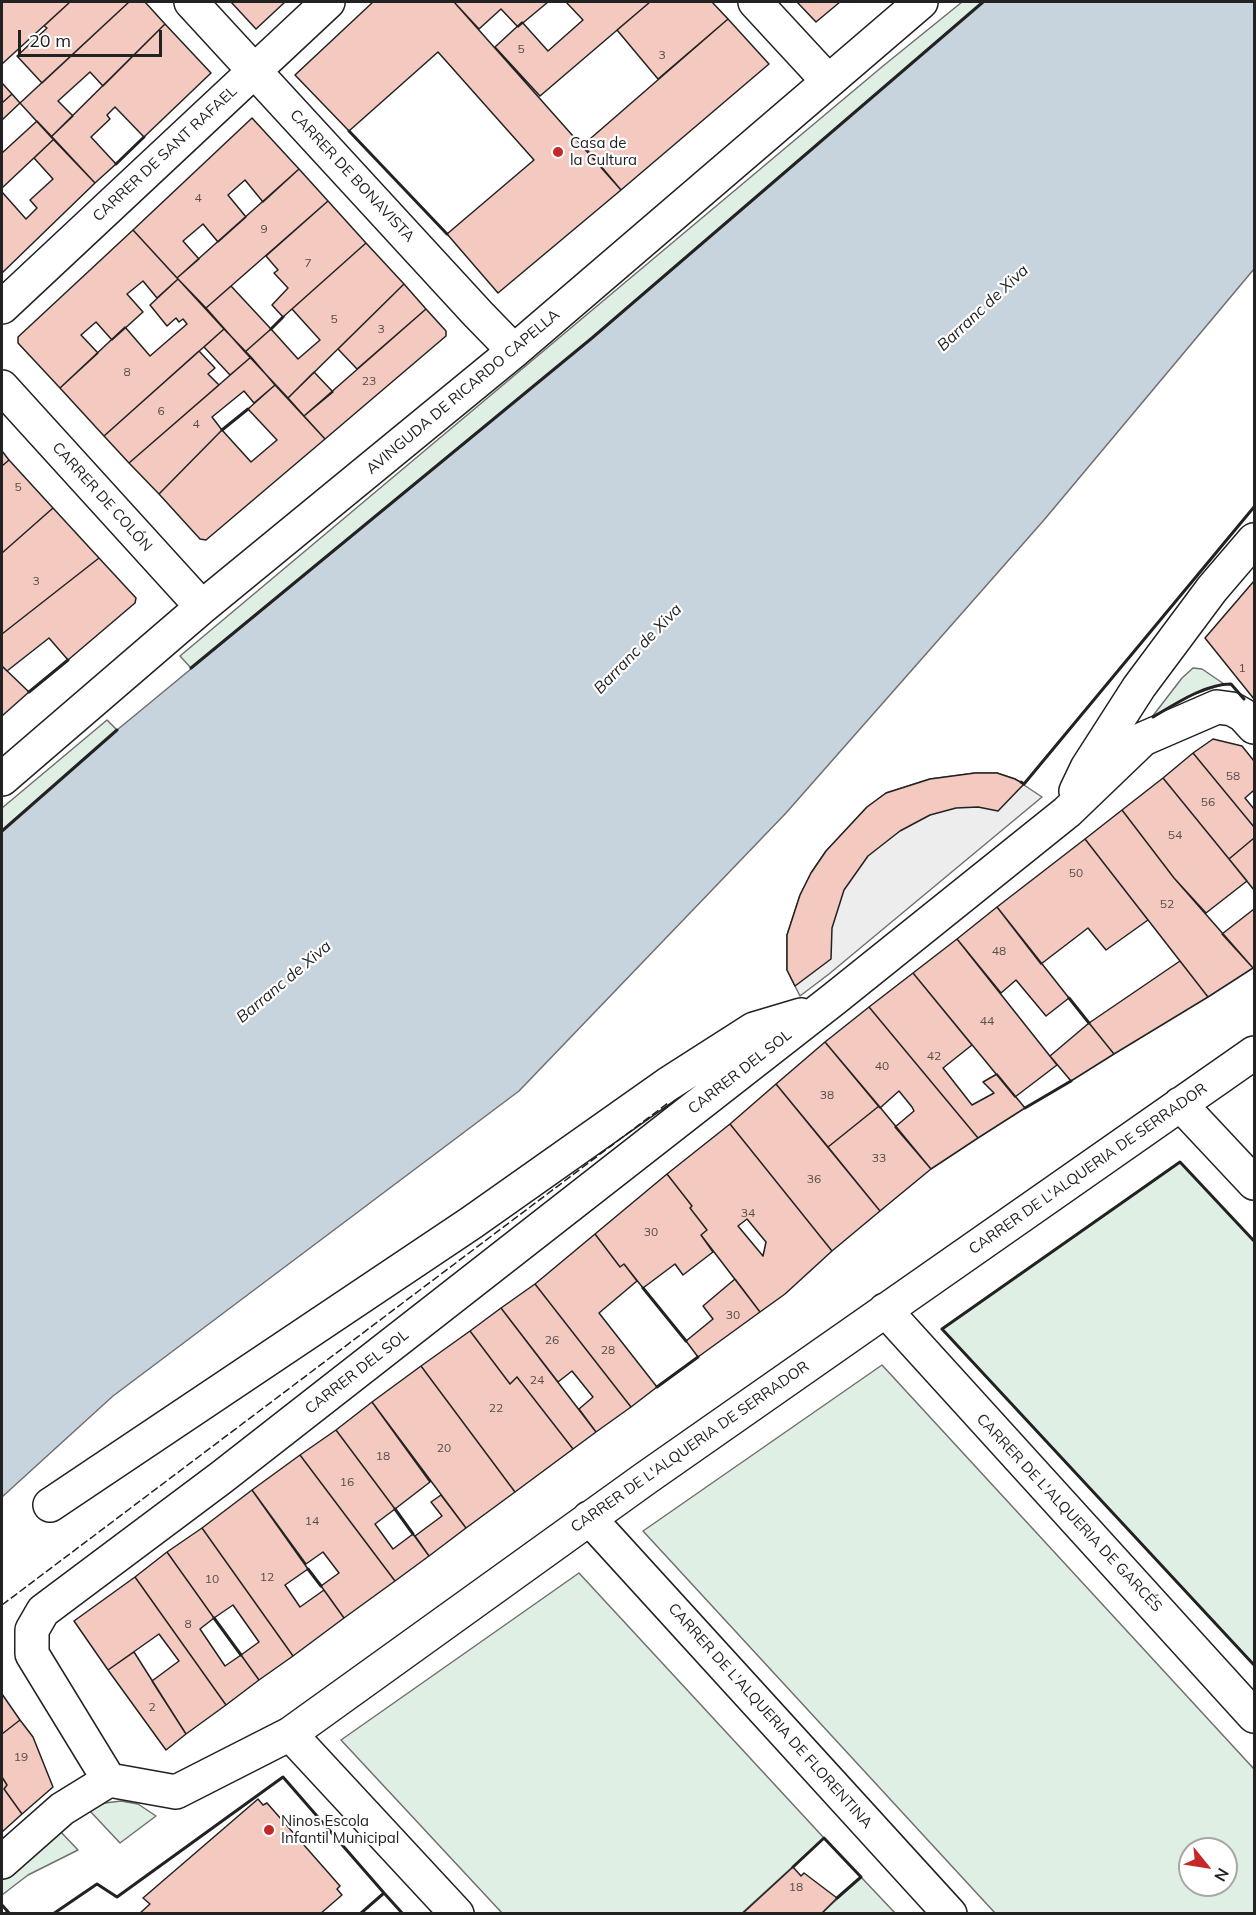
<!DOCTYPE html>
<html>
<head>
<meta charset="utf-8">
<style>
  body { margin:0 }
  #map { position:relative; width:1256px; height:1915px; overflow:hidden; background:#fff; font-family:Mulish,sans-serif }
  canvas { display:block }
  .frame { position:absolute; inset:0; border:3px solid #222; pointer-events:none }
  .north { position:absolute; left:1178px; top:1837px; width:60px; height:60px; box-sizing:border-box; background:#fff; border:2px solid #a7a7a7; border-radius:50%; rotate:120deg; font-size:16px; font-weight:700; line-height:24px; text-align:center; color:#222 }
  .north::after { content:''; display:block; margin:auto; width:21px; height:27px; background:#c62828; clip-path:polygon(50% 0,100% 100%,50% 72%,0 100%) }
  .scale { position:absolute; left:18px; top:30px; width:144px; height:27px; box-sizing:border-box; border:3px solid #222; border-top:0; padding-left:8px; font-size:18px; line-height:21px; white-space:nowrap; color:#222; -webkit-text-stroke:4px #fff; paint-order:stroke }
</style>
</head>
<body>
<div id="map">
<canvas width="1256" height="1915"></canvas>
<div class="frame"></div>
<div class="north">N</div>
<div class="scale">20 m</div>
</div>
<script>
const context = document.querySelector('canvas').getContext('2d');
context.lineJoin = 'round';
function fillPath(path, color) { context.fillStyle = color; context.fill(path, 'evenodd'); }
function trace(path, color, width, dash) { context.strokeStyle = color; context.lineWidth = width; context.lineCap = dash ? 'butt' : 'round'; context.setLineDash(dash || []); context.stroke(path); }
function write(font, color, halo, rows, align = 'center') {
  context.font = font + ' Mulish,sans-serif'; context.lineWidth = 4.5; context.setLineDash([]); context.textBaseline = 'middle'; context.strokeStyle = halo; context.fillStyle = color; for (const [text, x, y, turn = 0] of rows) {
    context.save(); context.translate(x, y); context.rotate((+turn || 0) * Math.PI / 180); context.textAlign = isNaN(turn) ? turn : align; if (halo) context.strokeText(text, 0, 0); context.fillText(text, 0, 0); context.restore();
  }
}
const green = new Path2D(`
  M962,2h21l-391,336 -401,330 -11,-12 703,-590z
  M1193,668l9,1 22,15 -32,11 -40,22 30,-39z
  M107,720l10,10 -115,101v-23z
  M1180,1162l74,79v424l-312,-336z
  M882,1365l372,404v144h-259l-352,-382zM1190,1849h36v36h-36z
  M579,1573l245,265 -82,75h-240l-161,-173z
  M121,1801l17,3 18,12 -36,27 -31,-33 16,-7z
  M59,1830l19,20 -50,25 -26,20v-15z
  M861,1877l34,36 -74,1z`);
fillPath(green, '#e0efe3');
trace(green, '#6f6f6f', 1.5);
const parking = new Path2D(`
  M975,773h22l18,6 27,18 -213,177 -29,22 -13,-26v-35l13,-40 11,-22 15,-22 41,-44 19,-14 44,-14z`);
fillPath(parking, '#ededed');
trace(parking, '#6f6f6f', 1.5);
const water = new Path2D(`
  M983,2h271v267l-210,251 -258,293 -267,278 -406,305 -111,101v-666l115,-101 475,-392z`);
fillPath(water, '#c7d3dd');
trace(water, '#6f6f6f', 1.5);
const building = new Path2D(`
  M2,2h68l-68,62z
  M70,2h59l-87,81 -25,-27 30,-28 -3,-2z
  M129,2h16l20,22 -62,62 -13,-14 -32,29 15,15 -22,21 -31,-34z
  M231,2h54l-29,27z
  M373,2h81l167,188 -123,103 -51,-59 87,-74 -96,-108 -89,79 -54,-56z
  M454,2h94l-30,25 -17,-18 -22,20z
  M566,2h84l-110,94 -45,-49 27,-25 26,29 35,-31z
  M650,2h62l16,17 -70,60 -41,-49z
  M797,2h43l-24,20z
  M728,19l41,45 -148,126 -38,-45z
  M165,24l46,49 -67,64 -29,-30 -8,8 3,4 -19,18 25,27 -21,19 -44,-46z
  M2,83l10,11 -10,9z
  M12,94l8,9 -18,17v-17z
  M252,118l47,51 -36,33 -18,-22 -17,15 18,22 -28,25 -15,-18 -20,17 16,18 -22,19 -44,-48z
  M37,121l17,18 -52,49v-35z
  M54,139l41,44 -93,90v-81l24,27 11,-11 -7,-8 23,-21 -19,-21z
  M299,169l29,32 -122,107 -29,-30z
  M328,201l38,42 -83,74 -11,-12 16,-17 -14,-15 4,-3 -12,-14z
  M133,230l45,49 -21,19 -14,-17 -16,13 16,18 -31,28 -16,-18 -15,13 17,18 -38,35 -42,-45v-6z
  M366,243l38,41 -116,114 -43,-46 26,-23 27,30 22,-19 -28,-31z
  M178,279l46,50 -120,107 -44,-48 65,-61 25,29 37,-32 -4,-5 -4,3 -3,-4 -9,8 -17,-21z
  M404,284l22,25 -69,60 -19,-20z
  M231,286l40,43 -26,23 -39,-44z
  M426,309l20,22v5l-121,103 -21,-23z
  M224,329l27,28 -21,18 -26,-28z
  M199,351l16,17 -7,6 11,11 -90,78 -25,-27z
  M251,357l24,28 -21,18 -10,-12 -32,26 10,13 -63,64 -30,-31z
  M314,372l19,20 -29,24 -16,-18z
  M275,385l50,54 -119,101 -6,-1 -41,-45 63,-64 29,32 26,-22 -29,-31z
  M2,451l7,9 -7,6z
  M9,460l44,48 -51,45v-87z
  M53,508l46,50 -97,76v-81z
  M99,558l37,40 -1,5 -67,57 -19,-22 -42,33 -5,-5v-32z
  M1254,581v118l-49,-61z
  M2,666l27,26 -27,24z
  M1213,739l29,7 12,15v32l-1,-2 -8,7 9,11v18l-61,-74z
  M1193,753l61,74v11l-25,21 -66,-81z
  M975,773h22l18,6 9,5 -26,27 -20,-4 -22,1 -26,7 -30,16 -32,25 -24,34 -12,38 -1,31 -36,27 -8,-16v-35l13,-40 11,-22 15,-22 41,-44 19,-14 44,-14z
  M1163,778l84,103 -41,32 -32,-35 -52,-68z
  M1122,810l52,68 79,90 -45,29 -123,-158z
  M1254,838v52l-25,-31z
  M1085,839l63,81 -42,30 -18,-22 -47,36 -44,-57z
  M997,907l72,91 -23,18 -30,-36 -15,13 -44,-54z
  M1254,909v59h-1l-31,-34z
  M957,939l100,126 -42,32 -102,-124z
  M1180,961l28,36 -94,57 -25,-31z
  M913,973l59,72 -29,23 29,37 22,-12 -11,-11 14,-8 28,34 -47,30 -109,-131z
  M869,1007l109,131 -47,31 -36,-42 19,-16 -2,-4 -13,-16 -19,17 -55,-66z
  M1089,1023l25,31 -43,27 -21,-25z
  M825,1042l54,64 -51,41 -52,-63z
  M776,1084l104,127 -48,40 -102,-127z
  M879,1106l52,63 -51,42 -52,-64z
  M730,1124l102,127 -47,43 -25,18 -59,-77 6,-5 -17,-22 2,-2 -25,-32zM747,1219l19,23 -3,14 -25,-30z
  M667,1174l25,32 -2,2 17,22 -6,5 12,17 -30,23 -8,-11 -32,24 -19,-24 -4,3 -25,-33z
  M595,1234l25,33 4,-3 13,17 -38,32 58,74 -26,20 -96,-123z
  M735,1279l25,33 -62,45 -12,-16 27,-22 -10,-13z
  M535,1284l96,123 -35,25 -17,-23 14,-12 -21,-26 -14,11 -57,-74z
  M501,1308l95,124 -23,17 -56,-72 -7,7 -40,-53z
  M470,1331l40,53 7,-7 56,72 -58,43 -94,-126z
  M421,1366l94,126 -49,36 -94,-126z
  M372,1402l58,80 -35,27 -59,-79z
  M336,1430l59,79 -20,15 18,25 20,-15 16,22 -34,25 -95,-126z
  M300,1455l95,126 -51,37 -23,-32 18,-13 -16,-21 -17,12 -54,-74z
  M252,1490l56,79 -23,16 15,22 24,-17 20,28 -51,38 -91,-128z
  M441,1495l25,33 -37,28 -14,-20 27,-20 -11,-14z
  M202,1528l91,128 -34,24 -18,-25 18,-13 -26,-37 -19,13 -47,-66z
  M167,1552l47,66 -14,11 25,37 16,-11 18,25 -33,25 -91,-128z
  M135,1577l91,128 -40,29 -34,-53 27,-20 -20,-27 -51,36 -34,-49z
  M134,1652l52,82 -20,16 -58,-80z
  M2,1694l18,26 -18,14z
  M20,1720l13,17 20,50 -31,27 -18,-25 3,-4 -5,-8v-43z
  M2,1777l5,8 -3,4 18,25 -20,18z
  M258,1799l5,6 4,-2 73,83 -3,3 5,6 -22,19h-181l11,-10 -7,-6z
  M793,1867l8,9 3,-3 33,25 -16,16h-79z`);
fillPath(building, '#f3c9c0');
trace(building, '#222', 1.5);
const minor = new Path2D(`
  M191,2l287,312 36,37
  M755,2l73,79
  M2,307l326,-305
  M2,387l200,220
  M2,779l200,-172 312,-256 407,-349
  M1076,791l11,-23 52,-81 73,-98 42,-49
  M1180,1104l74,79
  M885,1310l369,406
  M50,1505l421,-282 197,-139 86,-55 47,-14
  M589,1518l361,396
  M290,1734l167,180
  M109,1780l-77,-126v-24l11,-19 179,-134 612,-478 233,-187 76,-73 74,-32 15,2 11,6 11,12
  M109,1780l67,12 114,-58 356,-256 608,-425
  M2,1862l60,-53 47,-29`);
trace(minor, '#222', 36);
trace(minor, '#fff', 33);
trace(new Path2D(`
  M2,1605l666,-502
  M4,1914l4,-4`), '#222', 1.5, [8, 3]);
trace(new Path2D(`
  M349,131l98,103
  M116,164l28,-27
  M271,329l12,-12
  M222,430l26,-21
  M191,668l401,-330 391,-336
  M29,692l39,-32
  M1153,717c22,-13 52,-33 78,-33l13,15
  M1021,782l3,2 230,-277
  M2,831l115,-101
  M1069,998l20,25
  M1025,1108l46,-27
  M1254,1241l-74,-79 -238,167 312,336
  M643,1288l43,53
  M657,1387l41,-30
  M395,1509l18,25
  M308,1569l13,17
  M214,1618l27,37
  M793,1867l31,-29 37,39 -24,21
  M2,1905l8,9
  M53,1914l44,-30 20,13 166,-120 101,116
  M360,1914l24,-21 19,21`), '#222', 3);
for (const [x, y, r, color] of [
  [558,152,6,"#c62828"],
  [269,1830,6,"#c62828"]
]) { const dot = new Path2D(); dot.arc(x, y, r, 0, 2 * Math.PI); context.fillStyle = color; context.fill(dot); trace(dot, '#fff', 2); }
write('12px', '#564c4a', null, [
  ["5",521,49],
  ["3",662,55],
  ["4",198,198],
  ["9",264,229],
  ["7",308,263],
  ["5",334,319],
  ["3",381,329],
  ["8",127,372],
  ["23",369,381],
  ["6",161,411],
  ["4",196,424],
  ["5",18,487],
  ["3",36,581],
  ["1",1242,668],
  ["58",1233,776],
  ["56",1208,802],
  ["54",1175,835],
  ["50",1076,873],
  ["52",1167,904],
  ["48",999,951],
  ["44",987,1021],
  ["42",934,1056],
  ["40",882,1066],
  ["38",827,1095],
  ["33",879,1158],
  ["36",814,1179],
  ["34",748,1213],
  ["30",651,1232],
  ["30",733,1315],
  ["26",552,1340],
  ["28",608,1350],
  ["24",537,1380],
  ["22",496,1408],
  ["20",444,1448],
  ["18",383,1456],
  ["16",347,1482],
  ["14",312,1521],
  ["12",267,1577],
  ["10",212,1579],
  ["8",188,1624],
  ["2",152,1707],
  ["19",21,1757],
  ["18",796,1887]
]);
write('15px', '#222', '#fff', [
  ["Casa de",570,143],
  ["la Cultura",570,160],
  ["Ninos Escola",281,1821],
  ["Infantil Municipal",281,1838]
], 'left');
write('15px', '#222', '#fff', [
  ["CARRER DE SANT RAFAEL",165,154,-43],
  ["CARRER DE BONAVISTA",352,176,47],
  ["AVINGUDA DE RICARDO CAPELLA",463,392,-40],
  ["CARRER DE COLÓN",102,497,48],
  ["CARRER DEL SOL",740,1072,-38],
  ["CARRER DE L'ALQUERIA DE SERRADOR",1088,1169,-35],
  ["CARRER DEL SOL",357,1372,-38],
  ["CARRER DE L'ALQUERIA DE SERRADOR",690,1447,-35],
  ["CARRER DE L'ALQUERIA DE GARCÉS",1069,1513,47],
  ["CARRER DE L'ALQUERIA DE FLORENTINA",770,1716,48]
]);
write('italic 16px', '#222', '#fff', [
  ["Barranc de Xiva",983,308,-43],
  ["Barranc de Xiva",638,649,-46],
  ["Barranc de Xiva",284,982,-40]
]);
</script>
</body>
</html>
